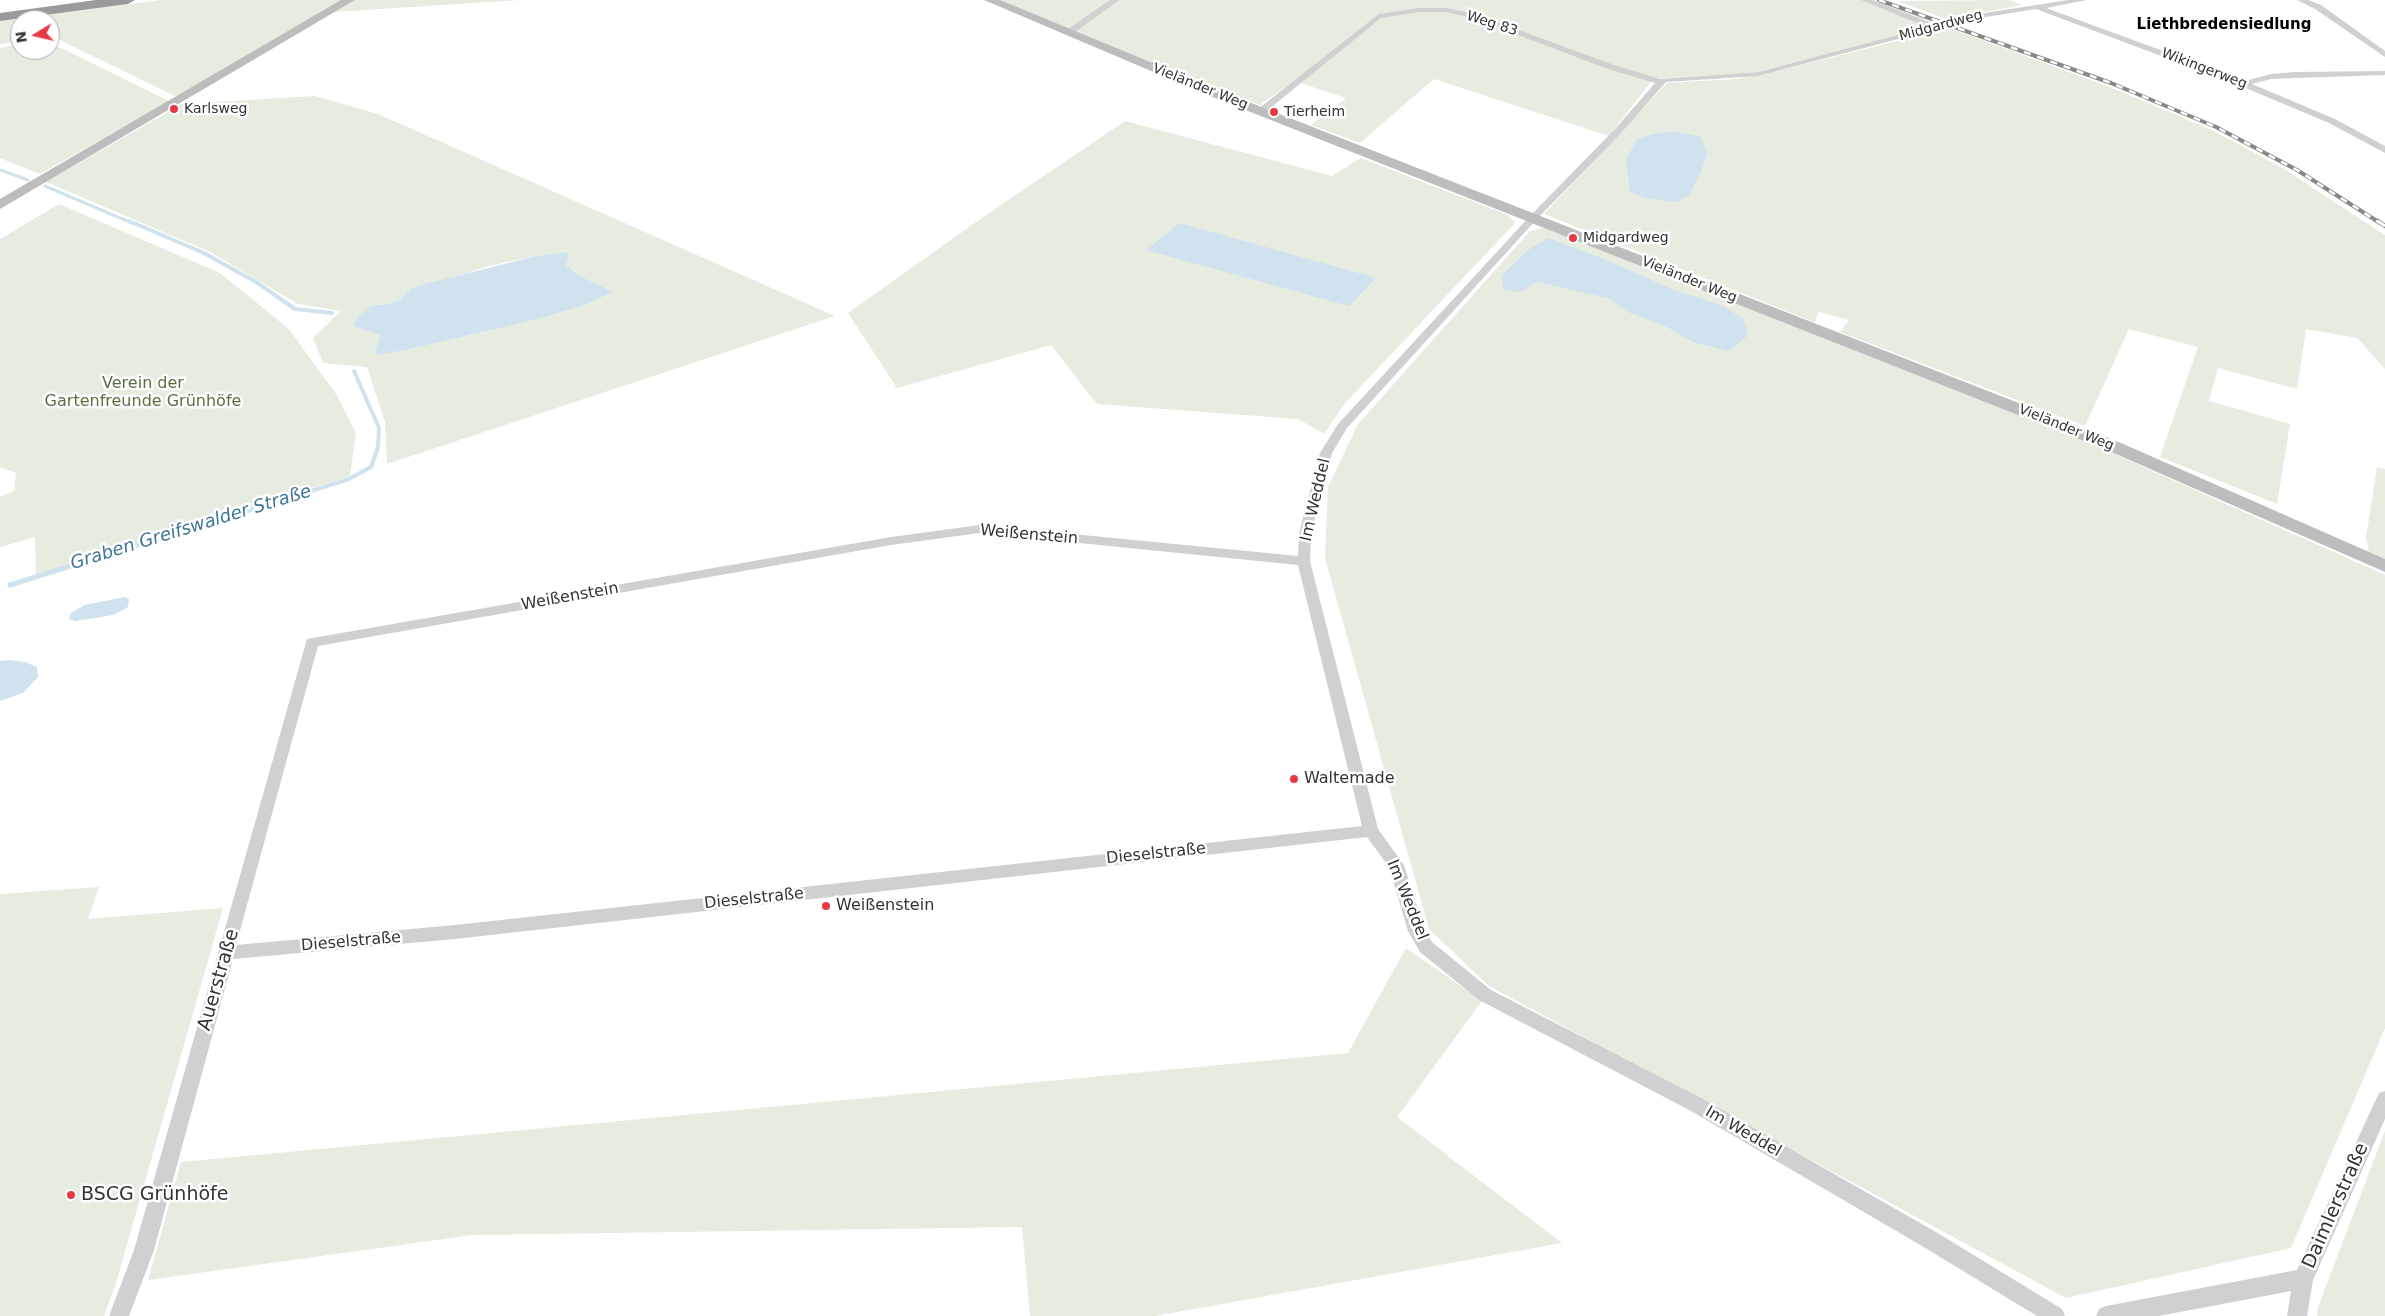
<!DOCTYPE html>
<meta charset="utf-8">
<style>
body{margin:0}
#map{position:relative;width:2385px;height:1316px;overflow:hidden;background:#fff;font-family:"DejaVu Sans",sans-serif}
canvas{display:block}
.north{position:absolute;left:10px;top:10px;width:50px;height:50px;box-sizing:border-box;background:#fff;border:1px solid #adadad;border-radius:50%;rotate:261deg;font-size:14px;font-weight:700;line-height:20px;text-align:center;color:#333}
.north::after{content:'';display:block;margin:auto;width:18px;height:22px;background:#e63946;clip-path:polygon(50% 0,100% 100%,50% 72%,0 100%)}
</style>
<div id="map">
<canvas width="2385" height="1316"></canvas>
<div class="north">N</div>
</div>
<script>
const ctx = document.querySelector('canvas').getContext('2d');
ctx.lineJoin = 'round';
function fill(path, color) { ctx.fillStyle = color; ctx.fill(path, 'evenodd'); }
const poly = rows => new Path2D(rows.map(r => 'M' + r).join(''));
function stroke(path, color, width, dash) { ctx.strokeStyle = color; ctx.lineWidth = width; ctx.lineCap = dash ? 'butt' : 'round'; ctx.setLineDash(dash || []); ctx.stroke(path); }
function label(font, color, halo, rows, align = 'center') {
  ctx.font = font + ' "DejaVu Sans",sans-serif'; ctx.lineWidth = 5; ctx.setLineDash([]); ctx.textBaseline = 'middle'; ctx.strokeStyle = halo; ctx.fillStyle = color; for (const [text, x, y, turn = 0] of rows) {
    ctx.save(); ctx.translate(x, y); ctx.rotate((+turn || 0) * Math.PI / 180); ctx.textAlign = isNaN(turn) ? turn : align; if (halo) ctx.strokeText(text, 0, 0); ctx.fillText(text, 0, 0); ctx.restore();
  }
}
const green = poly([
 [161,0,342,0,177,97,56,38,50,38,50,20,20,20,20,41,0,44,0,21],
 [355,0,520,0,335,12],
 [998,0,1873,0,1938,24,1757,72,1653,79,1609,136,1434,79,1360,143,1311,125,1346,98,1294,81,1260,105,1184,77],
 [2008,0,2022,5,1974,14,1955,22,1897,1],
 [1949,28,2107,86,2210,129,2284,169,2385,235,2385,369,2357,338,2306,329,2297,389,2218,368,2209,401,2290,424,2277,504,2160,457,2198,347,2129,329,2085,426,1840,332,1849,320,1819,312,1814,322,1544,214,1667,83,1736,79,1762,75],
 [50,43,57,46,169,101,40,174,0,158,0,48,20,44,20,50,50,50],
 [315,96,378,114,835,316,387,464,385,422,367,367,323,363,313,338,341,311,298,304,210,252,46,182,182,104],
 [568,253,566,265,578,275,612,292,582,306,538,319,406,350,374,354,380,335,366,329,370,306,387,304,400,300,413,287,451,278,489,266,536,256],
 [1125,121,1332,176,1361,158,1508,215,1515,223,1346,402,1324,434,1298,419,1097,404,1051,345,897,388,848,313,989,213],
 [59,204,220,273,289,329,336,394,356,433,350,476,36,576,35,537,0,547,0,497,14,491,16,473,0,467,0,239],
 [1545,228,2101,448,2385,575,2385,1028,2291,1248,2066,1298,1489,986,1429,929,1325,558,1328,487,1358,424,1530,231],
 [2377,467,2385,469,2385,559,2369,552,2366,538],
 [99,887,88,919,223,908,116,1283,104,1316,0,1316,0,894],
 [1406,948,1482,1001,1397,1117,1562,1243,1155,1316,1030,1316,1022,1227,473,1235,148,1280,181,1162,1348,1053],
 [2385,1131,2385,1316,2317,1316,2318,1307]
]);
const water = poly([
 [1677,132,1701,137,1707,153,1701,172,1689,195,1677,202,1646,198,1630,192,1626,160,1637,139,1657,133],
 [1180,223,1376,278,1349,306,1146,250],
 [1548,238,1602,258,1676,291,1718,304,1743,318,1748,335,1729,351,1693,342,1667,327,1628,312,1608,298,1537,282,1521,292,1503,290,1502,275,1528,250],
 [569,252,566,265,578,275,613,292,582,306,538,319,406,350,374,355,380,335,353,326,358,317,371,306,387,304,400,300,413,287,536,256],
 [124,597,129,599,128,607,113,615,76,621,69,619,71,613,85,605],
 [10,660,25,662,37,667,38,677,23,693,0,701,0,661]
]);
const streamFar2 = poly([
 [0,170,28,180],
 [45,186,132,223]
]);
const streamFar1 = poly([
 [129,221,204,253,256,282,295,309,332,313],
 [267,505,349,479,371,467,378,447,379,428,354,371]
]);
const stream = poly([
 [10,585,271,503]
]);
const street = poly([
 [1110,0,1119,0,1071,35,1065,35,1065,31,1110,0],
 [1861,0,1872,0,1939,26,1978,14,2068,0,2087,0,2046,8,2245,81,2271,74,2295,72,2385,71,2385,75,2295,78,2271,79,2252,84,2335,119,2385,146,2385,153,2329,123,2241,86,2036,9,1980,18,1948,30,1925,32,1758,76,1666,82,1622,132,1536,220,1347,428,1332,453,1311,533,1310,561,1378,829,1404,865,1424,929,1432,942,1491,990,1703,1099,1936,1232,2062,1309,2065,1316,2037,1316,1922,1246,1691,1111,1479,1000,1420,952,1408,931,1389,867,1367,837,455,939,233,959,154,1250,129,1316,109,1316,134,1250,307,639,891,537,980,525,1298,556,1299,533,1320,453,1338,424,1530,216,1616,128,1655,83,1608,69,1473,18,1446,12,1419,12,1381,18,1264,113,1258,113,1258,109,1379,14,1419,8,1446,8,1475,14,1614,65,1660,79,1758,72,1927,27,1861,0],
 [980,533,1298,565,1362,826,455,925,236,945,318,646,891,545,980,533],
 [2297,0,2308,0,2321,5,2385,51,2385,57,2315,9,2297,0],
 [2385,1091,2385,1119,2313,1280,2307,1316,2287,1316,2291,1291,2159,1316,2096,1316,2099,1309,2106,1306,2297,1270,2379,1093,2385,1091]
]);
const secondary = poly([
 [341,0,355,0,0,209,0,199,341,0],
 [984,0,1000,0,1218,90,2121,443,2385,559,2385,572,2109,451,1210,96,984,0]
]);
const highway = poly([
 [96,0,135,0,128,4,0,21,0,13,96,0]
]);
const railFar1 = poly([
 [1879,0,2111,83,2216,127,2297,170,2380,223]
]);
const rail = poly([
 [2378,221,2385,226]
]);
const markers = [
 [174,109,5,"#e63946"],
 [1274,112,5,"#e63946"],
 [1573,238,5,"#e63946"],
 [1294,779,5,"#e63946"],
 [826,906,5,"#e63946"],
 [71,1195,5,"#e63946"]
];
const farStreetnames = [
 ["Weg 83",1492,24,18],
 ["Midgardweg",1941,26,-15],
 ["Wikingerweg",2204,69,21],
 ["Vieländer Weg",1200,87,22],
 ["Vieländer Weg",1689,280,22],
 ["Vieländer Weg",2066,428,22]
];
const farPoinames = [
 ["Karlsweg",184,109],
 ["Tierheim",1284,112],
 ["Midgardweg",1583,238]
];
const farNeighbourhoodnames = [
 ["Liethbredensiedlung",2224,25]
];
const parkNames = [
 ["Verein der",143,384],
 ["Gartenfreunde Grünhöfe",143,402]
];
const streetNames = [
 ["Im Weddel",1316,500,-77],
 ["Weißenstein",1029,535,5],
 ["Weißenstein",570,597,-10],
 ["Dieselstraße",1156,854,-6],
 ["Dieselstraße",754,899,-6],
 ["Im Weddel",1407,900,68],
 ["Dieselstraße",351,942,-5],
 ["Im Weddel",1743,1132,30]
];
const poiNames = [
 ["Waltemade",1304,779],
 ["Weißenstein",836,906]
];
const waterNames = [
 ["Graben Greifswalder Straße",191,528,-17]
];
const nearStreetnames = [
 ["Auerstraße",219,980,-74],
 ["Daimlerstraße",2336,1206,-66]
];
const nearPoinames = [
 ["BSCG Grünhöfe",81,1195]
];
fill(green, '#e6ecdf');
fill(water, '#cfe2ee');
stroke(streamFar2, '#cfe2ee', 3);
stroke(streamFar1, '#cfe2ee', 4);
stroke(stream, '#cfe2ee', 5);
fill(street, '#d0d0d0');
fill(secondary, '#bdbdbd');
fill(highway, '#9a9a9a');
stroke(railFar1, '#888', 4);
stroke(rail, '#888', 4.5);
stroke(railFar1, '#fff', 2.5, [7]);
stroke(rail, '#fff', 3, [9]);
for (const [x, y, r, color] of markers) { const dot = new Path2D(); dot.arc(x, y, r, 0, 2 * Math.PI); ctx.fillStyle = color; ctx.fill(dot); stroke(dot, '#fff', 2); }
label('14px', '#333', '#fff', farStreetnames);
label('14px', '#333', '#fff', farPoinames, 'left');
label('bold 15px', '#000', '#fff', farNeighbourhoodnames);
label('16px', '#56703f', '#fff', parkNames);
label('16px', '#333', '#fff', streetNames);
label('16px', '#333', '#fff', poiNames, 'left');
label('italic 18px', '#3f7597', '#fff', waterNames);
label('19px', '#333', '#fff', nearStreetnames);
label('19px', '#333', '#fff', nearPoinames, 'left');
</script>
